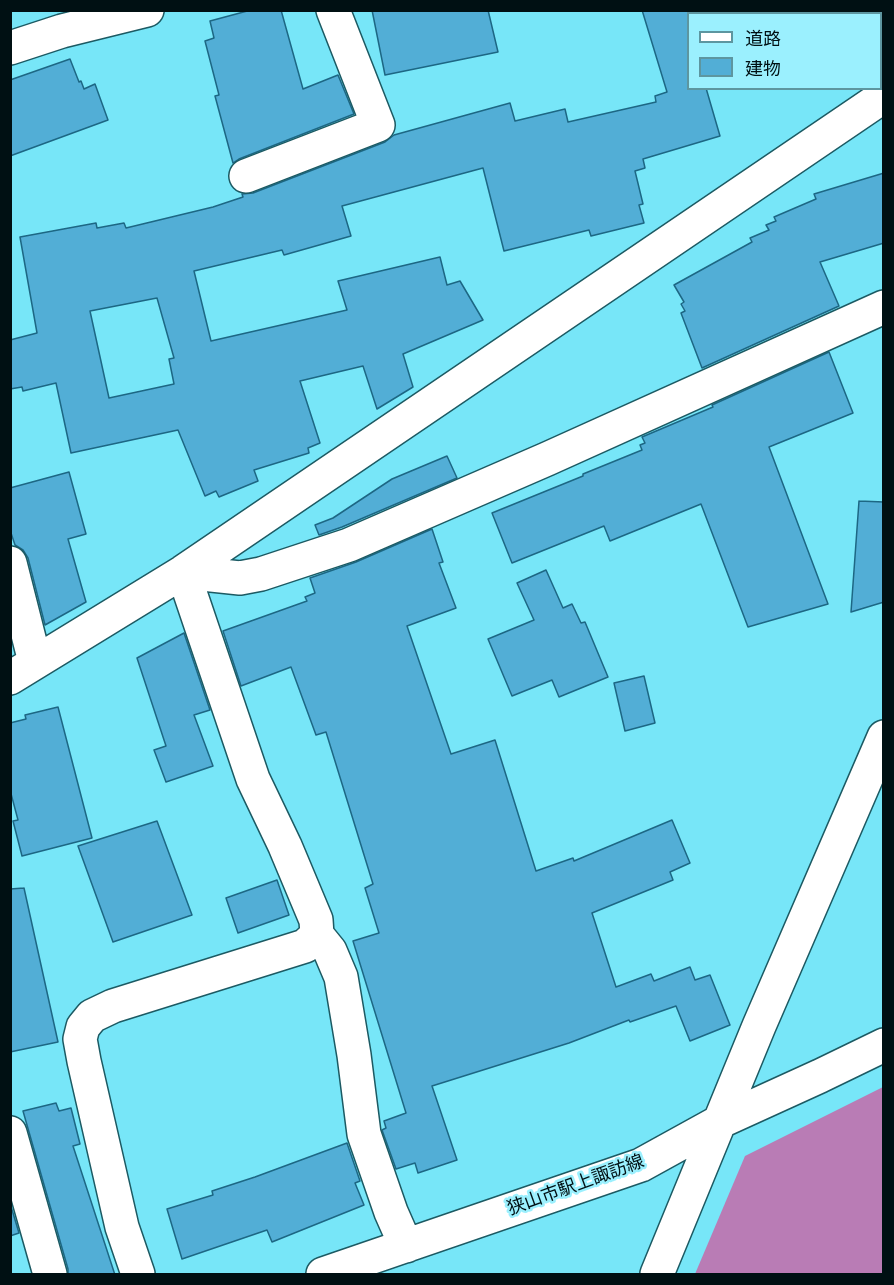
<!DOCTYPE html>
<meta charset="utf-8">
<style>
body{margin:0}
#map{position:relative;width:894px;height:1285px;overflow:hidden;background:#77e6f8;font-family:Roboto,"Noto Sans JP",sans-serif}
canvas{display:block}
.frame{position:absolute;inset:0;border:12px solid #001013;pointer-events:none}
.legend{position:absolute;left:687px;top:12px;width:195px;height:78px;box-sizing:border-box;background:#9bf0fe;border:2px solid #5d96a0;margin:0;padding:8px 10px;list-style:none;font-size:18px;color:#001013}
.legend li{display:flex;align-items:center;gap:12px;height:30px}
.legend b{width:30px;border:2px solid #5d96a0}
</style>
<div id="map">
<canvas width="894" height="1285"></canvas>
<div class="frame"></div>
<ul class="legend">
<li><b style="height:8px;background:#fff"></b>道路</li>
<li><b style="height:16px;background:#52aed6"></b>建物</li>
</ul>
</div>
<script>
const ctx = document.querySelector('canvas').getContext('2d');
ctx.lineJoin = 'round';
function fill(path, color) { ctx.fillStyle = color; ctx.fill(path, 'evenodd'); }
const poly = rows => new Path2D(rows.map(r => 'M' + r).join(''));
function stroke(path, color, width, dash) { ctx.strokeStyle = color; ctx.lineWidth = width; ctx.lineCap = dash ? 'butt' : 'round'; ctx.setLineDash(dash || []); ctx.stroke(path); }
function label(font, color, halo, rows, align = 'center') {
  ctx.font = font + ' Roboto,"Noto Sans JP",sans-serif'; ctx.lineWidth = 5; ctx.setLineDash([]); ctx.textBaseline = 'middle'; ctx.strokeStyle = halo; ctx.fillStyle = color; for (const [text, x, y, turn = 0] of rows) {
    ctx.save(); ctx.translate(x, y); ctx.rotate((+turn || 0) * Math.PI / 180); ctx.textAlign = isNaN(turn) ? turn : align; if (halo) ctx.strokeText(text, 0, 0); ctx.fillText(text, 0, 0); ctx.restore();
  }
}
const forest = poly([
 [883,1087,883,1274,695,1274,745,1156]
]);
const building = poly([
 [251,10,281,10,303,89,338,75,354,114,239,159,233,163,215,96,219,95,205,41,214,38,210,21,251,10],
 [372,10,488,10,498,52,385,75,372,10],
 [642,10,688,10,688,88,706,88,720,136,643,159,645,168,635,171,643,204,639,205,644,223,591,236,589,230,504,251,483,168,342,206,351,236,284,255,282,250,194,271,211,341,347,310,338,281,440,257,447,285,460,281,483,320,403,354,413,387,377,409,363,366,300,381,320,443,308,448,309,453,254,470,258,481,219,497,216,491,205,496,178,430,71,453,56,383,23,391,22,387,10,389,10,340,37,333,20,237,96,223,97,228,124,223,126,228,213,207,243,197,242,194,253,193,385,142,394,135,510,103,515,121,565,109,568,122,656,102,655,96,667,92,642,10],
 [157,298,174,358,169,359,174,384,109,398,90,311,157,298],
 [70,59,79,82,81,81,84,89,95,84,108,120,10,156,10,80,70,59],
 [884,173,884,243,820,262,839,306,702,368,681,313,685,311,681,304,684,302,674,285,752,242,750,238,769,230,766,225,776,221,774,217,816,199,814,194,884,173],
 [829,352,853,413,769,447,828,604,748,627,701,504,610,541,604,526,512,563,492,513,583,476,583,474,642,450,640,445,645,443,642,437,713,407,712,405,829,352],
 [447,456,457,478,342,527,319,535,315,525,333,518,392,479,447,456],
 [69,472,86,534,68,539,86,602,45,625,28,558,23,550,15,545,10,530,10,488,69,472],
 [859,501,884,502,884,602,851,612,859,501],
 [432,529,443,562,439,563,456,608,407,626,451,754,495,740,536,871,573,858,574,861,672,820,690,863,670,872,673,880,592,913,616,987,651,974,654,981,690,967,695,980,710,975,730,1025,690,1041,676,1006,630,1022,629,1020,569,1043,432,1086,457,1160,418,1173,415,1163,396,1169,382,1130,386,1128,384,1121,406,1113,353,941,379,933,365,888,373,884,326,732,316,735,291,667,241,686,223,631,307,601,305,597,315,593,310,578,356,562,432,529],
 [546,570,563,608,572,604,581,623,585,622,608,677,559,697,552,680,512,696,488,639,534,620,517,583,546,570],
 [184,633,210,710,194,715,213,766,166,782,154,750,166,746,137,658,184,633],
 [644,676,655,723,625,731,614,683,644,676],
 [58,707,92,838,22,856,13,821,18,820,10,790,10,723,26,719,25,715,58,707],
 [157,821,192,915,113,942,78,846,157,821],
 [277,880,289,915,238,933,226,898,277,880],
 [24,888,58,1042,10,1052,10,889,24,888],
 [56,1103,59,1111,71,1108,80,1144,73,1146,115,1275,68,1275,68,1269,23,1111,56,1103],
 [347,1143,360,1181,355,1183,364,1205,272,1242,267,1230,182,1259,167,1209,213,1195,212,1191,255,1177,347,1143],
 [10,1203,19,1233,10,1236,10,1203]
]);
const minor = poly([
 [10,48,62,31,147,10],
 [246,176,378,125,333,10],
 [10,563,35,662],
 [10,678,183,572,884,96],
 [317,935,330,951,341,977,354,1055,364,1134,391,1212,406,1246],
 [10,1133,50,1274],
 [138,1274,122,1227,84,1061,80,1039,83,1027,92,1016,113,1006,305,946,317,935,316,920,285,846,253,779,183,572,240,578,261,574,349,545,547,459,884,307],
 [323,1274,641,1165,719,1122,820,1076,884,1045],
 [657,1274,759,1026,884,737]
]);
const streetNames = [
 ["狭山市駅上諏訪線",576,1186,-20]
];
fill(forest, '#b97cb5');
fill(building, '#52aed6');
stroke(building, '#1d6784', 1.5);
stroke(minor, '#1c5a63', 36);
stroke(minor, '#fff', 33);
label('18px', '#001013', '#9bf0fe', streetNames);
</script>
